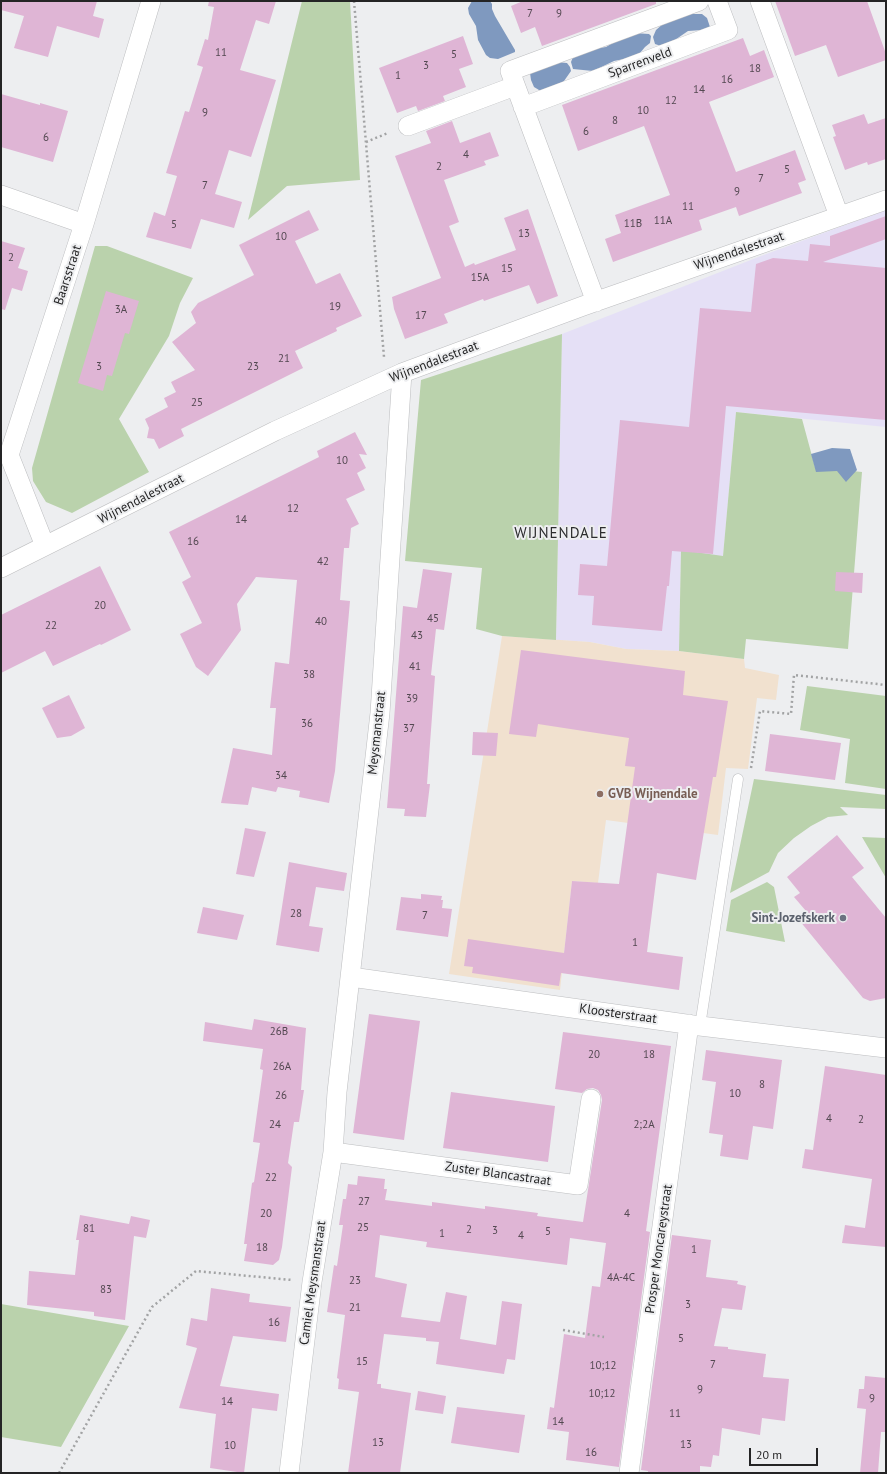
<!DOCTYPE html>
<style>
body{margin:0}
#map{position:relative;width:887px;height:1474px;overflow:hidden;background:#edeef0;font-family:"PT Sans",sans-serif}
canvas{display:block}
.frame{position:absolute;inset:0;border:2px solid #242425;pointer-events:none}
.scale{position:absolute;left:749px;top:1448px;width:69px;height:18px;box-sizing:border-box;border:2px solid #242425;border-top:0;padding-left:5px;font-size:12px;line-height:14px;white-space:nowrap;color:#242425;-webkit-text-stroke:3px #edeef0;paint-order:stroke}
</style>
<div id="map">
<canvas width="887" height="1474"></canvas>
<div class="frame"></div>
<div class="scale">20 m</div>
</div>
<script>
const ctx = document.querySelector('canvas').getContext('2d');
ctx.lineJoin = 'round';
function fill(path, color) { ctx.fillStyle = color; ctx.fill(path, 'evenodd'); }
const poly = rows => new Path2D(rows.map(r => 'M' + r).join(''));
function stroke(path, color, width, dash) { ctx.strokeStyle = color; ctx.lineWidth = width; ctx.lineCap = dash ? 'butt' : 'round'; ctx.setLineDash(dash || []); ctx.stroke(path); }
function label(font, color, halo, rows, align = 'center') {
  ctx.font = font + ' "PT Sans",sans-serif'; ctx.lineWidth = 4; ctx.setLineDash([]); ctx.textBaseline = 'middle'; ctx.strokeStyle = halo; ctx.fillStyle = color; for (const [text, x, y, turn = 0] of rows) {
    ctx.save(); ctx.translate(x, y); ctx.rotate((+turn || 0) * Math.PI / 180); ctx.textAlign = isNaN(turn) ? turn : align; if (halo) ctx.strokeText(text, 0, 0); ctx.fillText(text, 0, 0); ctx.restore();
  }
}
const industrial = poly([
 [886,210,886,427,736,412,723,557,681,550,679,651,626,649,590,642,556,640,562,334,761,256]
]);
const education = poly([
 [502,636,590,642,626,649,679,651,744,659,745,668,779,675,776,700,757,698,748,769,726,768,718,835,606,820,598,883,572,881,560,990,449,974]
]);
const green = poly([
 [302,1,350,1,360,180,287,186,248,220],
 [95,246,107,246,193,278,180,303,169,336,119,419,149,472,72,513,46,502,33,481,32,468],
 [562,334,556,640,502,636,476,629,482,568,405,561,421,380],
 [736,412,802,419,815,467,862,472,848,649,746,639,744,659,679,651,681,550,723,556],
 [807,686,886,696,886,789,845,783,850,739,800,730],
 [754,779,886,795,886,809,840,807,848,815,828,817,811,826,794,838,778,853,769,872,730,893],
 [862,837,886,838,886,878],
 [767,882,774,887,785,942,726,931,731,900],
 [1,1304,129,1326,61,1447,1,1437]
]);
const water = poly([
 [472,1,490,1,492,4,492,9,495,16,515,50,515,52,498,59,490,58,486,55,478,40,476,26,469,14,468,8],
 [690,14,702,14,707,18,710,27,702,30,688,31,672,42,661,46,655,44,653,37,656,30,664,23],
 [634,33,649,34,651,36,650,43,645,47,640,53,629,58,614,61,593,71,573,69,571,62,573,57,586,50,606,47,621,38],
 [556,62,567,63,570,67,571,71,564,81,556,87,546,90,539,90,534,87,531,80,530,73],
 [832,448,850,449,857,470,846,482,837,471,816,472,811,454]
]);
const building = poly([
 [1,1,97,1,93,16,104,19,99,38,57,26,48,57,14,48,24,16,1,10],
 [209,1,276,1,269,24,256,20,240,70,276,80,251,157,229,150,215,194,242,202,234,228,201,219,191,249,146,237,154,212,165,216,177,176,166,173,185,111,189,112,203,67,197,65,205,39,208,40,214,7,208,6],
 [523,1,656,1,656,4,542,46,535,27,521,33,511,6],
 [775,1,867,1,886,54,886,60,838,77,826,45,795,56],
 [463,36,473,64,459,69,466,87,443,96,445,101,418,111,416,106,397,113,379,68],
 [743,38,750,56,764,50,774,77,709,102,736,172,795,150,806,180,798,183,802,193,739,216,736,207,699,220,702,230,613,262,605,239,621,233,615,215,670,195,644,126,578,151,562,105],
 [1,94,40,105,40,103,68,111,53,162,1,147],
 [864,114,868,124,886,118,886,159,868,165,867,162,845,170,833,137,836,136,832,125],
 [452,121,460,143,490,132,499,156,484,161,486,165,444,180,459,222,449,226,465,267,474,263,475,265,516,250,504,218,528,209,558,296,537,304,529,285,484,301,483,299,444,314,448,323,405,339,394,309,392,297,441,278,395,156,431,143,426,131],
 [309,210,319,230,295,241,316,284,340,273,362,316,336,328,337,331,295,351,303,368,181,429,184,436,159,449,154,439,147,438,149,428,145,419,168,407,164,398,176,392,171,382,195,370,172,342,196,323,191,312,198,303,254,275,239,245],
 [886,216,886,239,823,262,886,268,886,420,726,406,713,554,672,551,669,586,667,586,662,631,592,625,594,596,578,595,580,564,607,566,620,420,689,427,700,308,751,312,756,264,773,258,808,261,810,244,830,246,830,236],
 [1,241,25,248,18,268,28,271,22,291,12,288,5,310,1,309],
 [106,291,139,301,129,334,125,333,112,376,107,375,103,391,78,383],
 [355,432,367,455,359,454,366,468,357,473,365,490,346,499,359,524,351,528,349,548,344,548,340,600,350,601,335,771,329,803,299,797,300,791,278,787,276,792,252,787,248,805,221,803,233,748,272,755,276,708,270,708,275,662,289,664,297,580,256,577,237,604,241,630,208,676,196,667,180,634,202,623,182,582,191,577,169,532,319,457,317,451],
 [100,566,131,630,101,645,100,644,53,666,45,651,1,673,1,615],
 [423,569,452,573,444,630,436,629,431,675,435,676,427,784,430,784,426,817,404,816,405,809,387,808,403,606,417,608],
 [836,572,863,573,862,593,835,591],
 [521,650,685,671,683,695,728,701,716,777,713,777,696,880,657,873,647,952,683,957,679,990,561,973,559,986,472,973,473,967,464,966,468,939,564,953,572,881,619,884,635,767,625,766,629,738,538,724,536,737,509,734],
 [69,695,85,728,71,736,57,738,42,708],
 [473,732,498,733,496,756,472,755],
 [770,734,841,743,835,780,765,771],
 [245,828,266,832,254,877,236,874],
 [837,835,864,868,852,877,886,918,886,998,870,1001,863,998,799,920,801,919,799,917,806,911,794,897,800,893,787,877],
 [289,862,347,873,344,891,316,887,309,926,323,928,319,952,276,945],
 [421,894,442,896,441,900,443,900,442,908,452,909,448,937,396,930,401,897,421,899],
 [203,907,244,915,237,940,197,933],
 [369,1014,420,1021,404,1140,353,1133],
 [254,1019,306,1028,301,1090,304,1090,299,1122,294,1122,288,1163,292,1167,282,1247,279,1260,273,1265,244,1261,247,1244,244,1244,252,1183,254,1182,260,1143,253,1142,263,1070,260,1069,263,1049,203,1041,205,1022,252,1030],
 [563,1032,671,1046,646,1231,650,1232,619,1467,566,1460,569,1432,547,1429,550,1407,554,1408,564,1334,585,1338,592,1286,600,1287,606,1243,570,1238,567,1265,426,1247,427,1242,380,1235,375,1277,407,1284,401,1317,440,1322,446,1292,467,1296,460,1339,496,1345,502,1301,522,1304,515,1360,507,1359,504,1374,436,1364,439,1342,426,1341,426,1338,384,1334,377,1384,381,1384,381,1388,411,1393,400,1473,348,1473,359,1392,338,1389,339,1379,337,1378,345,1315,327,1312,334,1265,337,1266,343,1225,339,1225,343,1199,346,1199,348,1184,357,1185,358,1176,385,1179,384,1189,387,1189,385,1200,432,1206,432,1202,485,1209,485,1206,538,1213,537,1216,583,1222,602,1100,601,1095,598,1090,593,1088,587,1089,582,1093,555,1089],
 [706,1050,782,1060,773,1129,753,1126,748,1160,720,1156,723,1135,709,1133,716,1082,702,1080],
 [825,1066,886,1075,886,1247,842,1243,845,1225,865,1228,872,1179,802,1168,805,1149,813,1150],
 [451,1092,555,1106,548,1162,443,1148],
 [80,1215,129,1224,131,1216,150,1220,146,1238,134,1236,125,1320,94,1316,94,1312,27,1305,29,1271,75,1275,79,1240,76,1240],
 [672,1235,711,1240,706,1277,738,1281,737,1284,746,1286,742,1310,722,1308,714,1346,728,1347,728,1349,766,1354,763,1377,789,1379,785,1421,762,1418,760,1435,722,1428,719,1456,713,1455,711,1467,700,1466,700,1473,648,1473,648,1471,641,1470],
 [211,1288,250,1294,249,1302,291,1307,286,1342,233,1336,220,1386,279,1394,277,1411,252,1408,244,1473,210,1468,216,1414,179,1408,197,1348,186,1345,191,1318,207,1321],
 [865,1376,886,1378,885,1432,881,1432,878,1473,860,1473,866,1409,857,1408,859,1389,864,1389],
 [418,1391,446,1396,443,1414,415,1410],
 [457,1407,525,1415,519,1453,451,1443]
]);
const path = poly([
 [354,1,384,357],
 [366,142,388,133],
 [751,768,760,711,791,714,794,675,886,685],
 [563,1330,604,1337],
 [59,1473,152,1307,196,1271,292,1280]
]);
const service = poly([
 [700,1026,738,779]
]);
const minor = poly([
 [760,1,839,216],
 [523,107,728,30,717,1],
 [408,126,515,86],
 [1,195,84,224],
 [596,302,510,71,699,1],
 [45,546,9,455,84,224,151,1],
 [1,568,275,431,402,373,583,306,886,200],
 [351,977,700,1026,886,1048],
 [333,1152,578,1185,591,1099],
 [289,1473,312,1282,333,1152,337,1092,380,713,402,373],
 [629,1473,689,1024]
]);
const markers = [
 [600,794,4,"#8d6e63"],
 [843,918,4,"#6b7280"]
];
const numberNames = [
 ["7",530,14],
 ["9",559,14],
 ["11",221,53],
 ["5",454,55],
 ["3",426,66],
 ["18",755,69],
 ["1",398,76],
 ["16",727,80],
 ["14",699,90],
 ["12",671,101],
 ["10",643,111],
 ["9",205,113],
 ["8",615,121],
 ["6",586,132],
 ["6",46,138],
 ["4",466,155],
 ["2",439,167],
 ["5",787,170],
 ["7",761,179],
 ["7",205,186],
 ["9",737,192],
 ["11",688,207],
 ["11A",663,221],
 ["11B",633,224],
 ["5",174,225],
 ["13",524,234],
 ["10",281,237],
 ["2",11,258],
 ["15",507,269],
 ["15A",480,278],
 ["19",335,307],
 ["3A",121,310],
 ["17",421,316],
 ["21",284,359],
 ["3",99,367],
 ["23",253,367],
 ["25",197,403],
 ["10",342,461],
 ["12",293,509],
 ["14",241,520],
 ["16",193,542],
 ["42",323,562],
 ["20",100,606],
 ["45",433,619],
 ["40",321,622],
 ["22",51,626],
 ["43",417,636],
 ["41",415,667],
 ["38",309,675],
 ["39",412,699],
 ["36",307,724],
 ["37",409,729],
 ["34",281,776],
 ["28",296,914],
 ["7",425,916],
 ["1",635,943],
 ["26B",279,1032],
 ["20",594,1055],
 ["18",649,1055],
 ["26A",282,1067],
 ["8",762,1085],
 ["10",735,1094],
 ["26",281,1096],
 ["4",829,1119],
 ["2",861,1120],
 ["24",275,1125],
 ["2;2A",644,1125],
 ["22",271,1178],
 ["27",364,1202],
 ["20",266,1214],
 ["4",627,1214],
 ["25",363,1228],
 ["81",89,1229],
 ["2",469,1230],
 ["3",495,1231],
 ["5",548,1232],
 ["1",442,1234],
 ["4",521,1236],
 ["18",262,1248],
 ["1",694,1250],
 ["4A-4C",621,1278],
 ["23",355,1281],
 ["83",106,1290],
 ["3",688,1305],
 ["21",355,1308],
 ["16",274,1323],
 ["5",681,1339],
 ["15",362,1362],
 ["7",713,1365],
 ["10;12",603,1366],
 ["9",700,1390],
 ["10;12",602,1394],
 ["9",872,1399],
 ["14",227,1402],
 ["11",675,1414],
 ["14",558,1422],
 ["13",378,1443],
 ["13",686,1445],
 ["10",230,1446],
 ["16",591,1453]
];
const streetNames = [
 ["Sparrenveld",640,63,-20],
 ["Wijnendalestraat",739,251,-19],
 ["Baarsstraat",68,275,-72],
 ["Wijnendalestraat",434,362,-21],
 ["Wijnendalestraat",141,499,-27],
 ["Meysmanstraat",377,733,-84],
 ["Kloosterstraat",618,1014,8],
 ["Zuster Blancastraat",498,1174,8],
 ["Prosper Moncareystraat",659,1249,-82],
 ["Camiel Meysmanstraat",313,1283,-82]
];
const educationNames = [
 ["GVB Wijnendale",608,794]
];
const worshipNames = [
 ["Sint-Jozefskerk",835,918]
];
const quarterNames = [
 ["WIJNENDALE",561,534]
];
fill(industrial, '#e5e0f6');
fill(education, '#f1e1cf');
fill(green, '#bad2ac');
fill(water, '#7f99bf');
fill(building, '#dfb5d5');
stroke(service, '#bdbec0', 11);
stroke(minor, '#bdbec0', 20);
stroke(path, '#a2a3a4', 2.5, [2, 3]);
stroke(service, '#fff', 10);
stroke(minor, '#fff', 19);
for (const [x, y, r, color] of markers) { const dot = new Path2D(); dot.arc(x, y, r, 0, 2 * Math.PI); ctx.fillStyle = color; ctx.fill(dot); stroke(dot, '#edeef0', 1.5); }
label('11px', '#534851', null, numberNames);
label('13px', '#242425', '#edeef0', streetNames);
label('bold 13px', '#785e54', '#edeef0', educationNames, 'left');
label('bold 13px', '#5b616d', '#edeef0', worshipNames, 'right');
ctx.letterSpacing = '1px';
label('15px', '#2b2c2d', '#edeef0', quarterNames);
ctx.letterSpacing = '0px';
</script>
